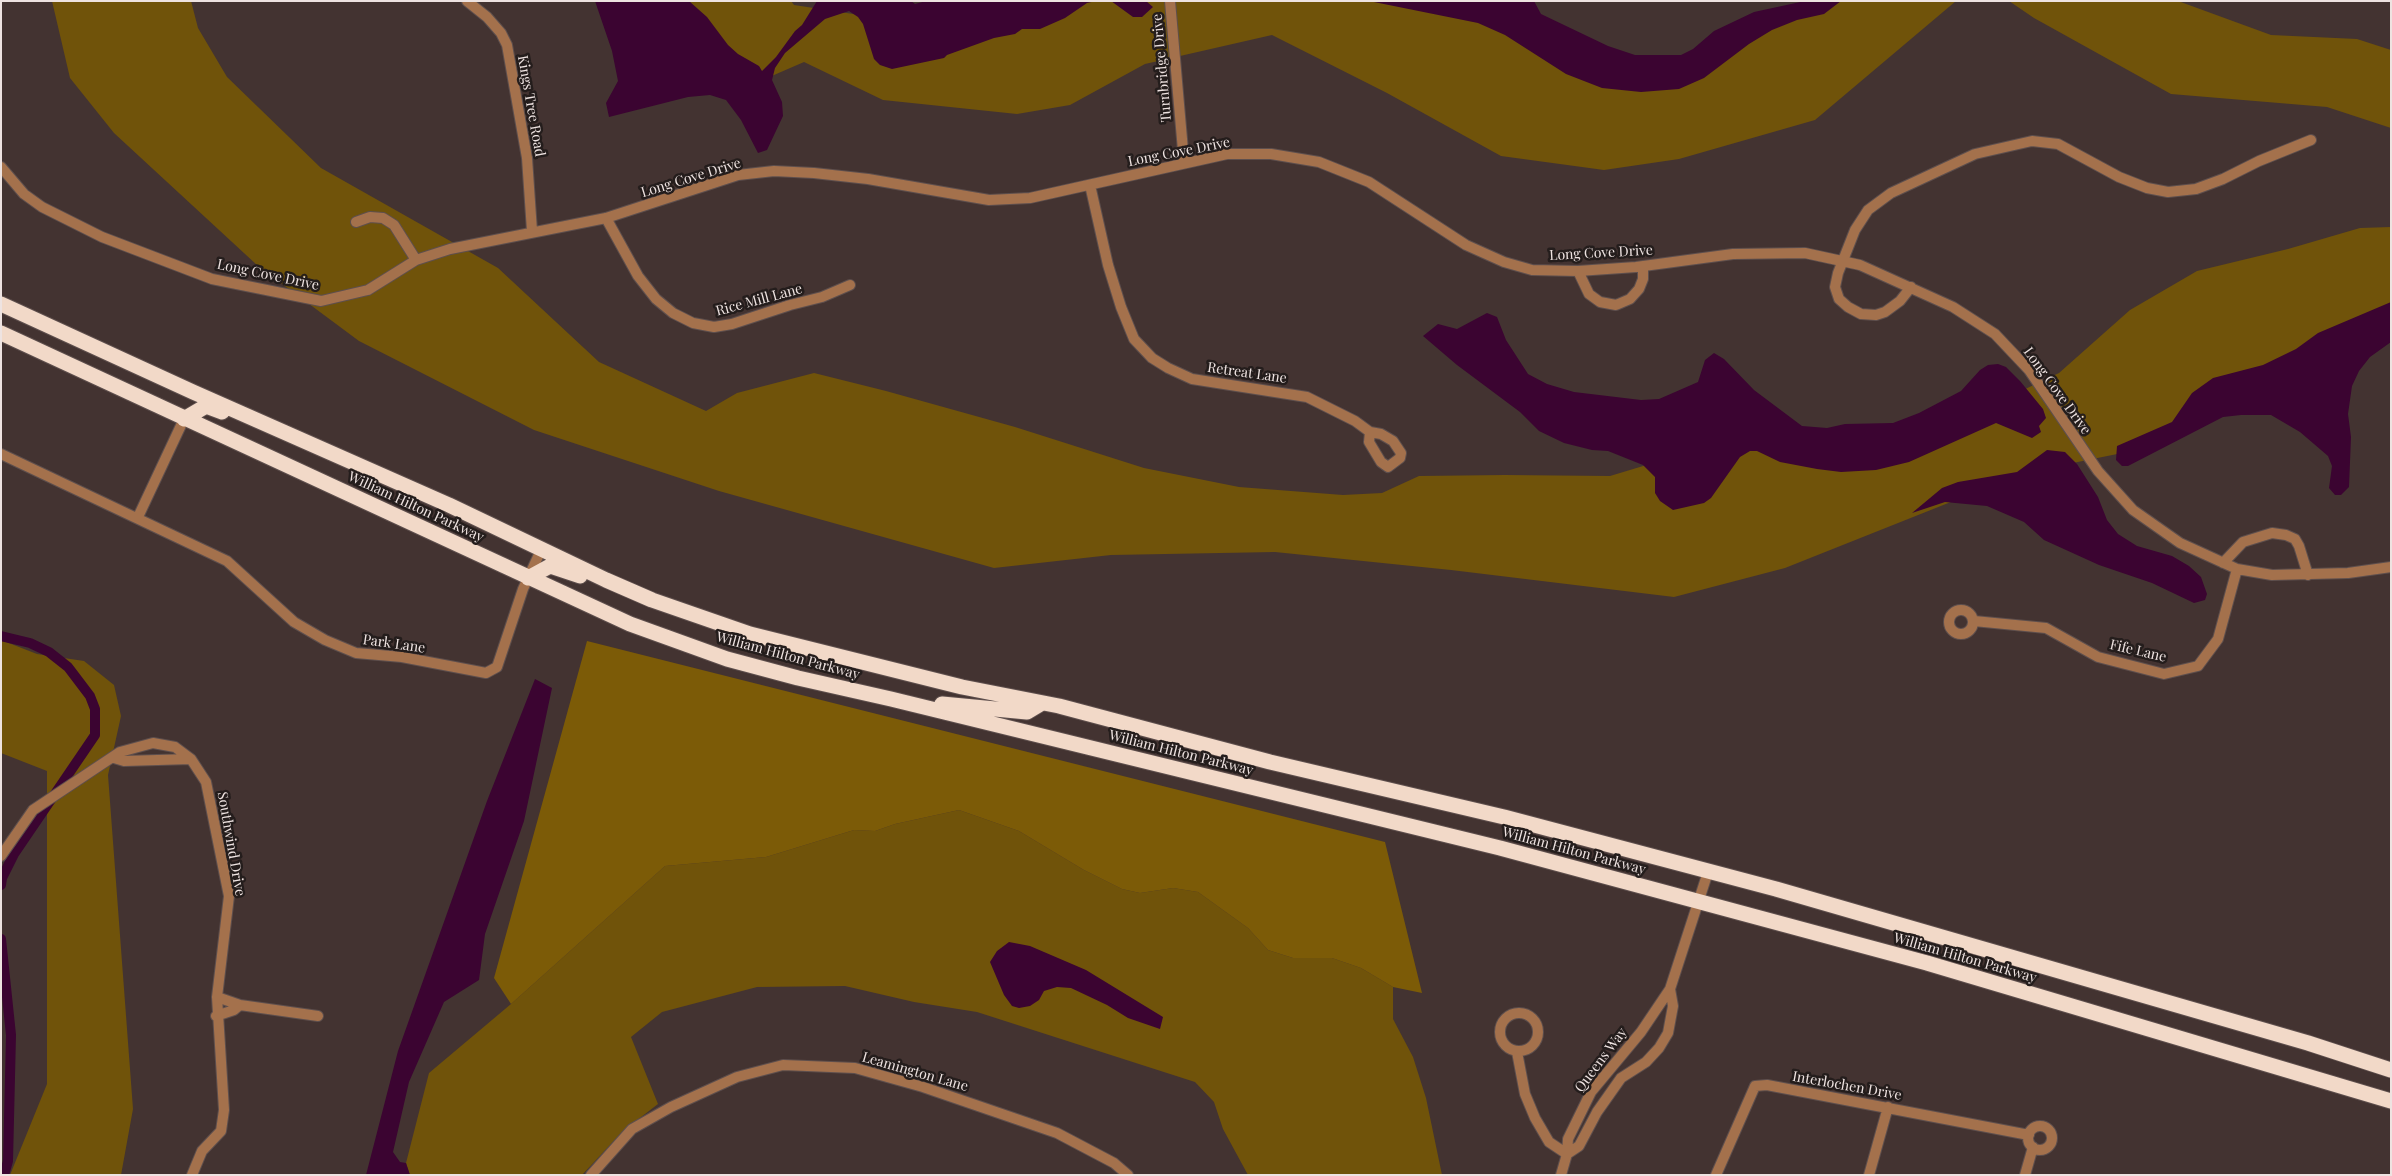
<!DOCTYPE html>
<style>
body{margin:0}
#map{position:relative;width:2392px;height:1176px;overflow:hidden;background:#433331;font-family:"Playfair Display",serif}
canvas{display:block}
.frame{position:absolute;inset:0;border:2px solid #eee3e1;pointer-events:none}
</style>
<div id="map">
<canvas width="2392" height="1176"></canvas>
<div class="frame"></div>
</div>
<script>
const ctx = document.querySelector('canvas').getContext('2d');
ctx.lineJoin = 'round';
function fill(path, color) { ctx.fillStyle = color; ctx.fill(path, 'evenodd'); }
const poly = rows => new Path2D(rows.map(r => 'M' + r).join(''));
function stroke(path, color, width, dash) { ctx.strokeStyle = color; ctx.lineWidth = width; ctx.lineCap = dash ? 'butt' : 'round'; ctx.setLineDash(dash || []); ctx.stroke(path); }
function label(font, color, halo, rows, align = 'center') {
  ctx.font = font + ' "Playfair Display",serif'; ctx.lineWidth = 5; ctx.setLineDash([]); ctx.textBaseline = 'middle'; ctx.strokeStyle = halo; ctx.fillStyle = color; for (const [text, x, y, turn = 0] of rows) {
    ctx.save(); ctx.translate(x, y); ctx.rotate((+turn || 0) * Math.PI / 180); ctx.textAlign = isNaN(turn) ? turn : align; if (halo) ctx.strokeText(text, 0, 0); ctx.fillText(text, 0, 0); ctx.restore();
  }
}
const green = poly([
 [52,1,191,1,198,28,227,77,321,168,498,268,599,362,706,411,737,393,814,373,886,391,1015,427,1144,468,1239,487,1343,495,1382,493,1419,476,1505,475,1610,476,1683,454,1799,446,1962,419,2059,373,2130,310,2197,271,2288,249,2360,228,2391,227,2391,338,2137,450,2058,466,1981,490,1785,568,1674,597,1451,570,1275,552,1111,555,994,568,719,491,534,430,359,341,258,266,114,133,70,78],
 [643,1,791,1,794,5,886,19,1030,1,1481,1,1670,73,1819,1,1956,1,1815,120,1679,159,1604,170,1501,156,1387,93,1272,35,1145,64,1070,105,1017,114,883,100,804,62,751,85],
 [2009,1,2178,1,2271,35,2357,39,2391,50,2391,128,2327,107,2171,94,2034,18],
 [1,640,37,654,84,661,114,685,121,716,108,775,133,1109,121,1175,10,1175,47,1084,47,771,1,753],
 [959,810,1019,831,1084,870,1122,889,1140,893,1173,888,1198,892,1248,928,1268,950,1293,958,1332,958,1361,968,1393,987,1393,1019,1413,1057,1426,1098,1442,1175,1248,1175,1223,1129,1214,1102,1195,1082,977,1012,914,1002,845,986,757,987,662,1012,631,1037,658,1104,623,1131,582,1175,410,1175,406,1163,429,1073,511,1004,665,866,766,857,854,830,875,831,895,824]
]);
const forest = poly([
 [587,641,1385,842,1422,993,1393,987,1361,968,1332,958,1293,958,1268,950,1248,928,1198,892,1173,888,1140,893,1122,889,1084,870,1019,831,959,810,895,824,875,831,854,830,766,857,665,866,511,1004,494,978]
]);
const water = poly([
 [595,1,689,1,707,17,728,45,738,54,759,66,762,71,776,57,795,31,802,25,817,1,911,1,915,4,926,1,1096,1,1087,3,1065,18,1040,29,1022,29,1015,34,994,38,947,55,944,58,892,69,880,65,874,59,863,24,858,17,849,11,825,19,785,53,775,68,772,80,782,102,783,116,767,150,758,153,741,120,726,100,710,95,688,97,609,117,606,103,618,81,612,51],
 [1111,1,1146,1,1153,7,1142,17,1133,17],
 [1369,1,1534,1,1541,14,1608,46,1635,55,1681,55,1693,49,1714,31,1754,12,1805,1,1841,1,1824,14,1797,20,1772,30,1749,44,1704,78,1679,89,1641,92,1602,88,1566,74,1505,35,1478,23],
 [2391,302,2391,342,2370,357,2359,371,2352,386,2348,414,2351,437,2349,487,2341,495,2335,495,2329,488,2332,466,2328,456,2300,432,2271,415,2241,415,2223,417,2128,466,2122,466,2116,460,2117,446,2172,422,2192,393,2213,378,2263,365,2296,349,2318,333],
 [1487,313,1497,317,1506,340,1528,374,1547,384,1574,392,1641,400,1659,399,1698,382,1705,360,1714,353,1724,359,1754,390,1802,426,1827,428,1845,424,1893,423,1919,413,1961,391,1980,370,1988,365,1998,364,2006,367,2020,381,2043,409,2046,418,2039,426,2041,432,2032,438,1996,423,1909,462,1876,470,1841,472,1817,469,1780,462,1757,451,1750,451,1740,457,1711,498,1704,503,1673,510,1660,501,1655,493,1655,477,1643,465,1608,451,1592,450,1564,443,1539,431,1520,412,1457,365,1423,336,1438,324,1457,329],
 [2047,450,2065,452,2077,464,2098,497,2107,520,2118,534,2137,546,2172,556,2189,566,2201,577,2207,594,2205,600,2194,603,2152,583,2099,565,2044,540,2024,522,1987,506,1945,502,1912,513,1942,488,1958,482,2017,472],
 [535,679,552,688,524,821,485,934,479,980,444,1002,409,1082,393,1152,400,1162,406,1163,410,1175,366,1175,398,1051,487,801],
 [1009,942,1030,946,1086,970,1163,1017,1160,1029,1128,1018,1107,1005,1071,988,1057,987,1044,991,1039,1000,1030,1006,1019,1008,1012,1006,1004,995,990,962,997,951]
]);
const canal = poly([
 [1,636,30,643,49,652,68,667,90,696,95,709,95,735,14,854,2,878,1,885],
 [1,939,11,1035,8,1161,4,1175]
]);
const minor = poly([
 [467,1,487,17,501,33,507,45,527,158,532,231],
 [1170,1,1184,162],
 [1,167,24,194,42,207,102,237,212,279,321,301,368,290,416,260,450,249,606,218,738,175,774,171,814,173,868,179,989,200,1030,198,1227,154,1271,154,1319,162,1369,182,1466,245,1504,262,1532,270,1578,271,1636,267,1733,254,1805,253,1860,265,1953,307,1995,334,2029,370,2098,471,2133,510,2180,543,2237,569,2272,575,2348,573,2391,567],
 [1090,185,1108,265,1121,307,1134,339,1152,358,1168,368,1192,379,1307,397,1355,421,1370,432,1381,434,1393,441,1401,453,1400,458,1388,467,1381,462,1369,442,1370,432],
 [606,218,638,276,656,299,673,313,693,323,714,327,732,324,790,305,822,297,850,285],
 [356,222,370,217,383,218,394,225,416,260],
 [1578,271,1589,294,1600,302,1616,305,1630,299,1639,289,1643,279,1643,266],
 [1911,287,1900,301,1885,312,1876,315,1861,314,1848,307,1839,299,1835,287,1838,273,1855,230,1868,210,1891,193,1975,154,2032,141,2058,144,2119,177,2147,188,2168,192,2196,189,2223,179,2259,161,2311,140],
 [1,454,227,561,294,622,325,640,356,653,402,657,486,673,497,667,523,589,542,548],
 [138,517,184,419],
 [2223,563,2243,542,2272,533,2286,535,2295,539,2299,546,2308,575],
 '1949 622a12 12 0 1 1 24 0a12 12 0 1 1-24 0Z',
 [1974,621,2046,628,2098,657,2164,674,2198,666,2218,639,2237,569],
 [114,758,124,761,191,759],
 [1,856,33,810,120,752,153,743,175,747,191,759,206,782,229,896,217,997,224,1110,221,1131,202,1151,192,1175],
 [217,997,240,1005,318,1016],
 '1500 1032a19 19 0 1 1 38 0a19 19 0 1 1-38 0Z',
 [216,1016,234,1010,240,1005],
 [1517,1052,1525,1094,1535,1118,1549,1142,1567,1154],
 '2028 1138a12 12 0 1 1 24 0a12 12 0 1 1-24 0Z',
 [1567,1154,1579,1146,1597,1112,1621,1078,1646,1062,1659,1048,1668,1033,1673,1006,1670,989],
 [591,1175,632,1129,671,1107,737,1077,783,1065,855,1068,923,1087,1057,1133,1114,1163,1128,1175],
 [1561,1175,1567,1154,1568,1139,1591,1092,1641,1032,1670,989,1708,872],
 [1716,1175,1755,1086,1767,1085,2029,1135],
 [1869,1175,1888,1107],
 [2025,1175,2033,1147]
]);
const highway = poly([
 [1,304,193,392,449,505,606,580,652,600,750,634,962,687,1059,706,1270,762,1504,817,1776,889,2308,1043,2391,1070],
 [1,333,630,624,727,659,798,678,891,699,1500,848,1927,963,2391,1101],
 [184,419,206,406,222,412],
 [528,578,550,566,580,576],
 [942,704,1027,712,1042,703]
]);
const streetNames = [
 ["Turnbridge Drive",1162,68,-95],
 ["Kings Tree Road",531,106,80],
 ["Long Cove Drive",1179,152,-11],
 ["Long Cove Drive",691,178,-17],
 ["Long Cove Drive",1601,253,-3],
 ["Long Cove Drive",268,275,12],
 ["Rice Mill Lane",759,300,-15],
 ["Retreat Lane",1247,373,8],
 ["Long Cove Drive",2057,391,54],
 ["William Hilton Parkway",416,507,25],
 ["Park Lane",394,644,8],
 ["Fife Lane",2138,651,13],
 ["William Hilton Parkway",788,656,15],
 ["William Hilton Parkway",1181,753,14],
 ["Southwind Drive",231,844,80],
 ["William Hilton Parkway",1574,851,15],
 ["William Hilton Parkway",1965,958,16],
 ["Queens Way",1601,1060,-53],
 ["Leamington Lane",915,1072,16],
 ["Interlochen Drive",1847,1086,10]
];
fill(green, '#70530a');
fill(forest, '#7c5b07');
fill(water, '#3b0431');
stroke(canal, '#3b0431', 10);
stroke(minor, '#5e4f4d', 12);
stroke(highway, '#5e4f4d', 17);
stroke(minor, '#a4714c', 10);
stroke(highway, '#f2d9c8', 15);
label('14px', '#eee3e1', '#241d1c', streetNames);
</script>
